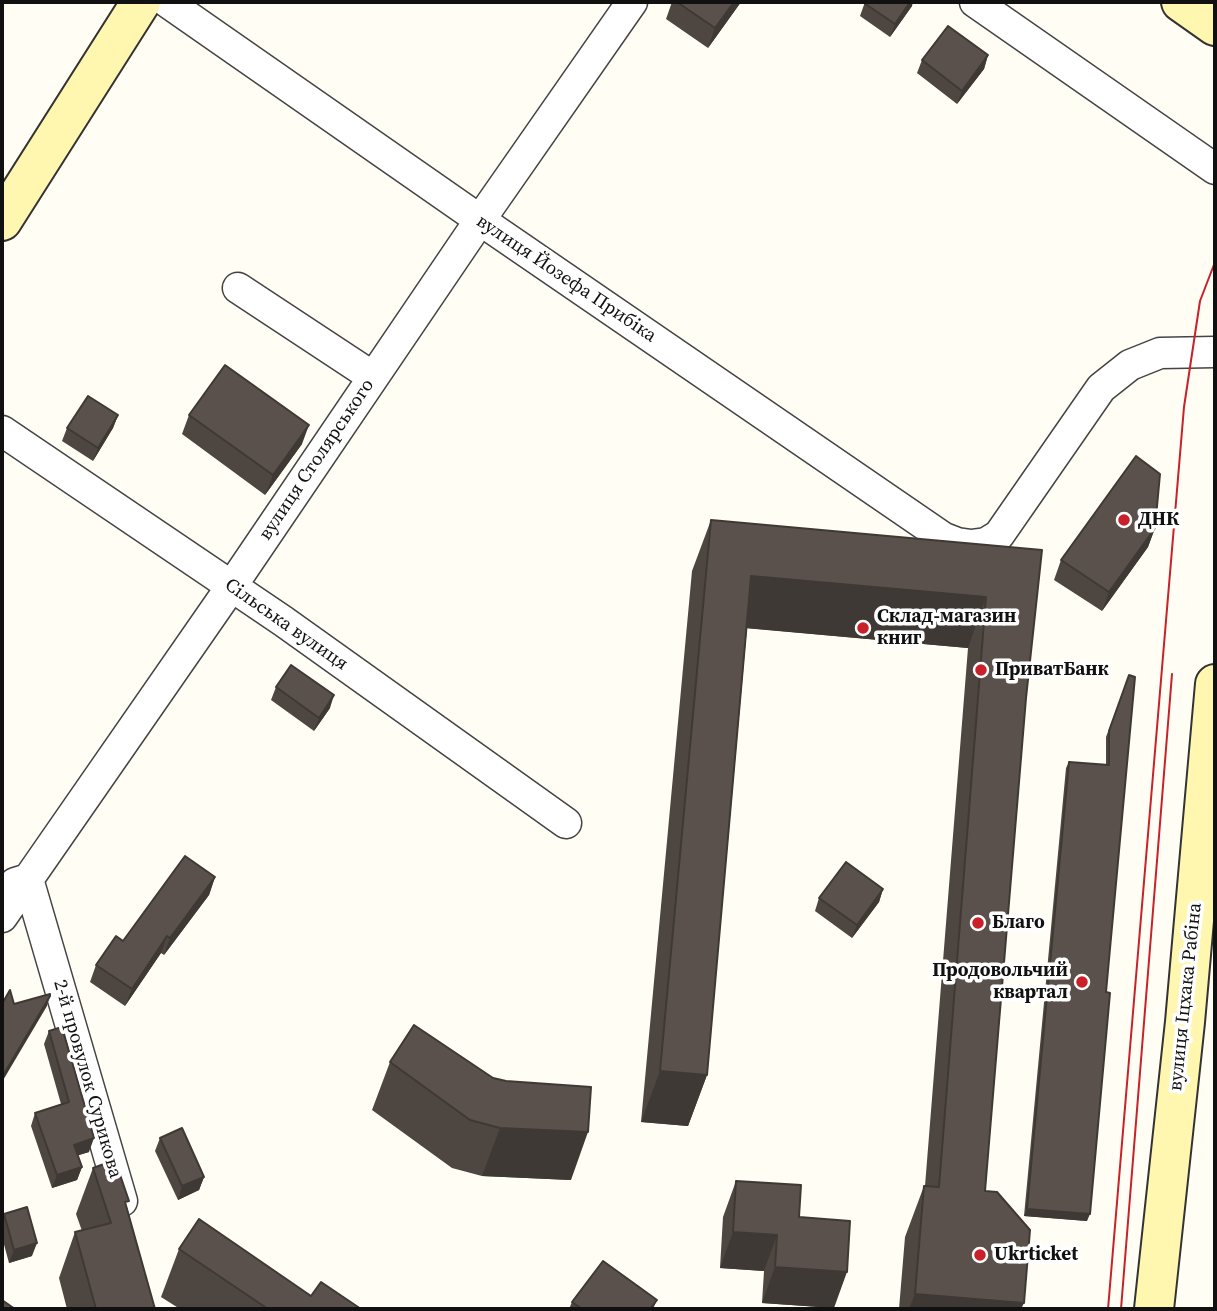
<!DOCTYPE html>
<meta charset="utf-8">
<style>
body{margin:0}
#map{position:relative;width:1217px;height:1311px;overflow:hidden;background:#fffdf4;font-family:"Source Serif 4",serif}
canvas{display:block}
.frame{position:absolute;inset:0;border:4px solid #111;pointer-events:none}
</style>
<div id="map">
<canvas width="1217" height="1311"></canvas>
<div class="frame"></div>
</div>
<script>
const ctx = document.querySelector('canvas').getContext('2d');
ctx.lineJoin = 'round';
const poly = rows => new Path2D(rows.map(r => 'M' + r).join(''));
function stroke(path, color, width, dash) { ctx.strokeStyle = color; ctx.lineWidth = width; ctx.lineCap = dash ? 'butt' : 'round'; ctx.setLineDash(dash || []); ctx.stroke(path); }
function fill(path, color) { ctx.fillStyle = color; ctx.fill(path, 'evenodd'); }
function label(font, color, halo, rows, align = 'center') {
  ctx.font = font + ' "Source Serif 4",serif'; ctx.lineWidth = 7; ctx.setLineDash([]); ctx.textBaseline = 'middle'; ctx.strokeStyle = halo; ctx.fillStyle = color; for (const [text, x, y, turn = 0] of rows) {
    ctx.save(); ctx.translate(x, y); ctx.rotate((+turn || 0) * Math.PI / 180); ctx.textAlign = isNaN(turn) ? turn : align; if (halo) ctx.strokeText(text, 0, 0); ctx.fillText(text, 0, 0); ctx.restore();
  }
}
const street = poly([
 [167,2,480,220,944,538,957,543,971,545,986,543,999,535,1101,388,1130,365,1160,353,1215,352],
 [975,2,1215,169],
 [238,288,373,377],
 [2,431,283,621,566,823],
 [15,883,28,879,122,1201],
 [2,917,231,587,480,220,632,2]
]);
const secondary = poly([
 [1181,2,1215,26],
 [2,221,141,2],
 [1154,1309,1185,1022,1215,684]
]);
const tram = poly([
 [1108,1309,1184,407,1200,301,1215,262],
 [1121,1309,1172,674]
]);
const wall = poly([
 [672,2,741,2,708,48,666,19],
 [865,2,912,6,890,37,860,16],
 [988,55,984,69,957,104,917,73,922,60],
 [118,415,113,428,93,461,62,441,67,428],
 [189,415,302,444,265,495,182,434],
 [711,520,1042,550,1026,698,985,1191,1021,1309,899,1309,905,1237,924,1186,925,1186,968,648,747,628,707,1075,688,1126,641,1122,692,571],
 [1155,528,1148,547,1102,611,1054,580,1061,560],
 [1129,675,1087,1221,1024,1216,1066,768,1069,762,1106,765,1106,737],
 [276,687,330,708,314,731,271,700],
 [215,877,209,895,164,955,161,953,125,1006,90,982,96,965,123,941],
 [883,889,879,902,852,938,815,911,819,898],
 [49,1031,89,1152,78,1155,82,1167,77,1180,52,1188,31,1126,35,1113,61,1104,44,1044],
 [390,1062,493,1078,571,1180,482,1176,452,1168,372,1110],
 [160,1138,204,1177,199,1190,178,1200,155,1151],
 [93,1168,127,1207,155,1309,67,1309,59,1278,75,1232,82,1231,76,1214],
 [736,1181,799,1217,834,1308,762,1303,764,1271,720,1268,723,1217],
 [4,1214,32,1256,9,1263,2,1237,2,1219],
 [179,1249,311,1296,361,1309,180,1309,161,1297],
 [657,1300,653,1309,569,1309,572,1302]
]);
const shadedWall = poly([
 [734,2,741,2,708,48,715,28],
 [910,2,913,2,912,6,890,37,895,24],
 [988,55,984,69,957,104,962,91],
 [118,415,113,428,93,461,98,448],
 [309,425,302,444,265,495,273,475],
 [1155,528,1148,547,1102,611,1109,592],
 [751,576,986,597,968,648,733,627],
 [334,695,330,708,314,731,319,718],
 [215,877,209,895,164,955,170,938],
 [883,889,879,902,852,938,857,925],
 [167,936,161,953,125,1006,132,989],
 [50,996,47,1006,2,1082,4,1074],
 [660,1071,707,1075,688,1126,641,1122],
 [500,1128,588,1132,571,1180,482,1176],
 [94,1138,89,1152,70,1158,74,1145],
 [82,1167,77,1180,52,1188,57,1175],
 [204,1177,199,1190,178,1200,182,1186],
 [1027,1209,1090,1214,1087,1221,1024,1216],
 [733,1232,777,1235,764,1271,720,1268],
 [37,1243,32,1256,9,1263,14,1250],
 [775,1267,847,1272,834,1308,762,1303],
 [915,1294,1024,1303,1021,1309,909,1309]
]);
const building = poly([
 [677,2,734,2,715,28,677,2],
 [865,2,910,2,895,24,864,3,865,2],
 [948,26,988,55,962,91,922,60,948,26],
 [225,365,309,425,273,475,189,415,225,365],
 [88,396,118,415,98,448,67,428,88,396],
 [1136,456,1160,474,1155,528,1109,592,1061,560,1136,456],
 [711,520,1042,550,1026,698,985,1191,997,1192,1030,1230,1024,1303,915,1294,924,1186,939,1187,986,597,751,576,707,1075,660,1071,711,520],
 [291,665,334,695,319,718,276,687,291,665],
 [1129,675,1135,677,1106,992,1110,993,1090,1214,1027,1209,1069,762,1109,765,1109,731,1129,675],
 [185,856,215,877,170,938,167,936,132,989,96,965,116,936,123,941,185,856],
 [846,862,883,889,857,925,819,898,846,862],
 [10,990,14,1004,50,994,50,996,4,1074,2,1072,2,1004,10,990],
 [414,1025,493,1078,506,1081,591,1087,588,1132,500,1128,470,1120,390,1062,414,1025],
 [62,1027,94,1138,74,1145,82,1167,57,1175,35,1113,69,1102,49,1031,62,1027],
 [182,1128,204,1177,182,1186,160,1138,182,1128],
 [115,1160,129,1201,125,1202,155,1309,96,1309,75,1232,111,1223,93,1168,115,1160],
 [736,1181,801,1185,799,1217,850,1221,847,1272,775,1267,777,1235,733,1232,736,1181],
 [27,1207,37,1243,14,1250,4,1214,27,1207],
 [199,1219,311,1296,321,1282,361,1309,268,1309,179,1249,199,1219],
 [603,1261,657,1300,650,1309,582,1309,572,1302,603,1261],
 [2,1300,15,1309,2,1309,2,1300]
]);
const markers = [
 [1124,520,7,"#c8212a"],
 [863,628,7,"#c8212a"],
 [981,670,7,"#c8212a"],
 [978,923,7,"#c8212a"],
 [1082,982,7,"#c8212a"],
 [980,1255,7,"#c8212a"]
];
const streetNames = [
 ["вулиця Йозефа Прибіка",566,279,34],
 ["вулиця Столярського",317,460,-56],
 ["Сільська вулиця",286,625,35],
 ["вулиця Іцхака Рабіна",1186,997,-84],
 ["2-й провулок Сурикова",87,1079,74]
];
const poiNames = [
 ["ДНК",1138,520],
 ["Склад-магазин",877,617],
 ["книг",877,639],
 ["ПриватБанк",995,670],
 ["Благо",992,923],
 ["Продовольчий",1068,971,"right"],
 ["квартал",1068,993,"right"],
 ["Ukrticket",994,1255]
];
stroke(street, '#444', 33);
stroke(secondary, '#333', 42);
stroke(street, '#fff', 30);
stroke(secondary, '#fff6af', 38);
stroke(tram, '#c8212a', 2);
fill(wall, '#4d4641');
fill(shadedWall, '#3f3935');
fill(building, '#5a514c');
stroke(building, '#3f3935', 2);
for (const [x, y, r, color] of markers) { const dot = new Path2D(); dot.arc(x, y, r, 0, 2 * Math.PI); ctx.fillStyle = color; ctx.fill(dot); stroke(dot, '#fff', 2.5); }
label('19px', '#111', '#fff', streetNames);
label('bold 19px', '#111', '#fff', poiNames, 'left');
</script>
